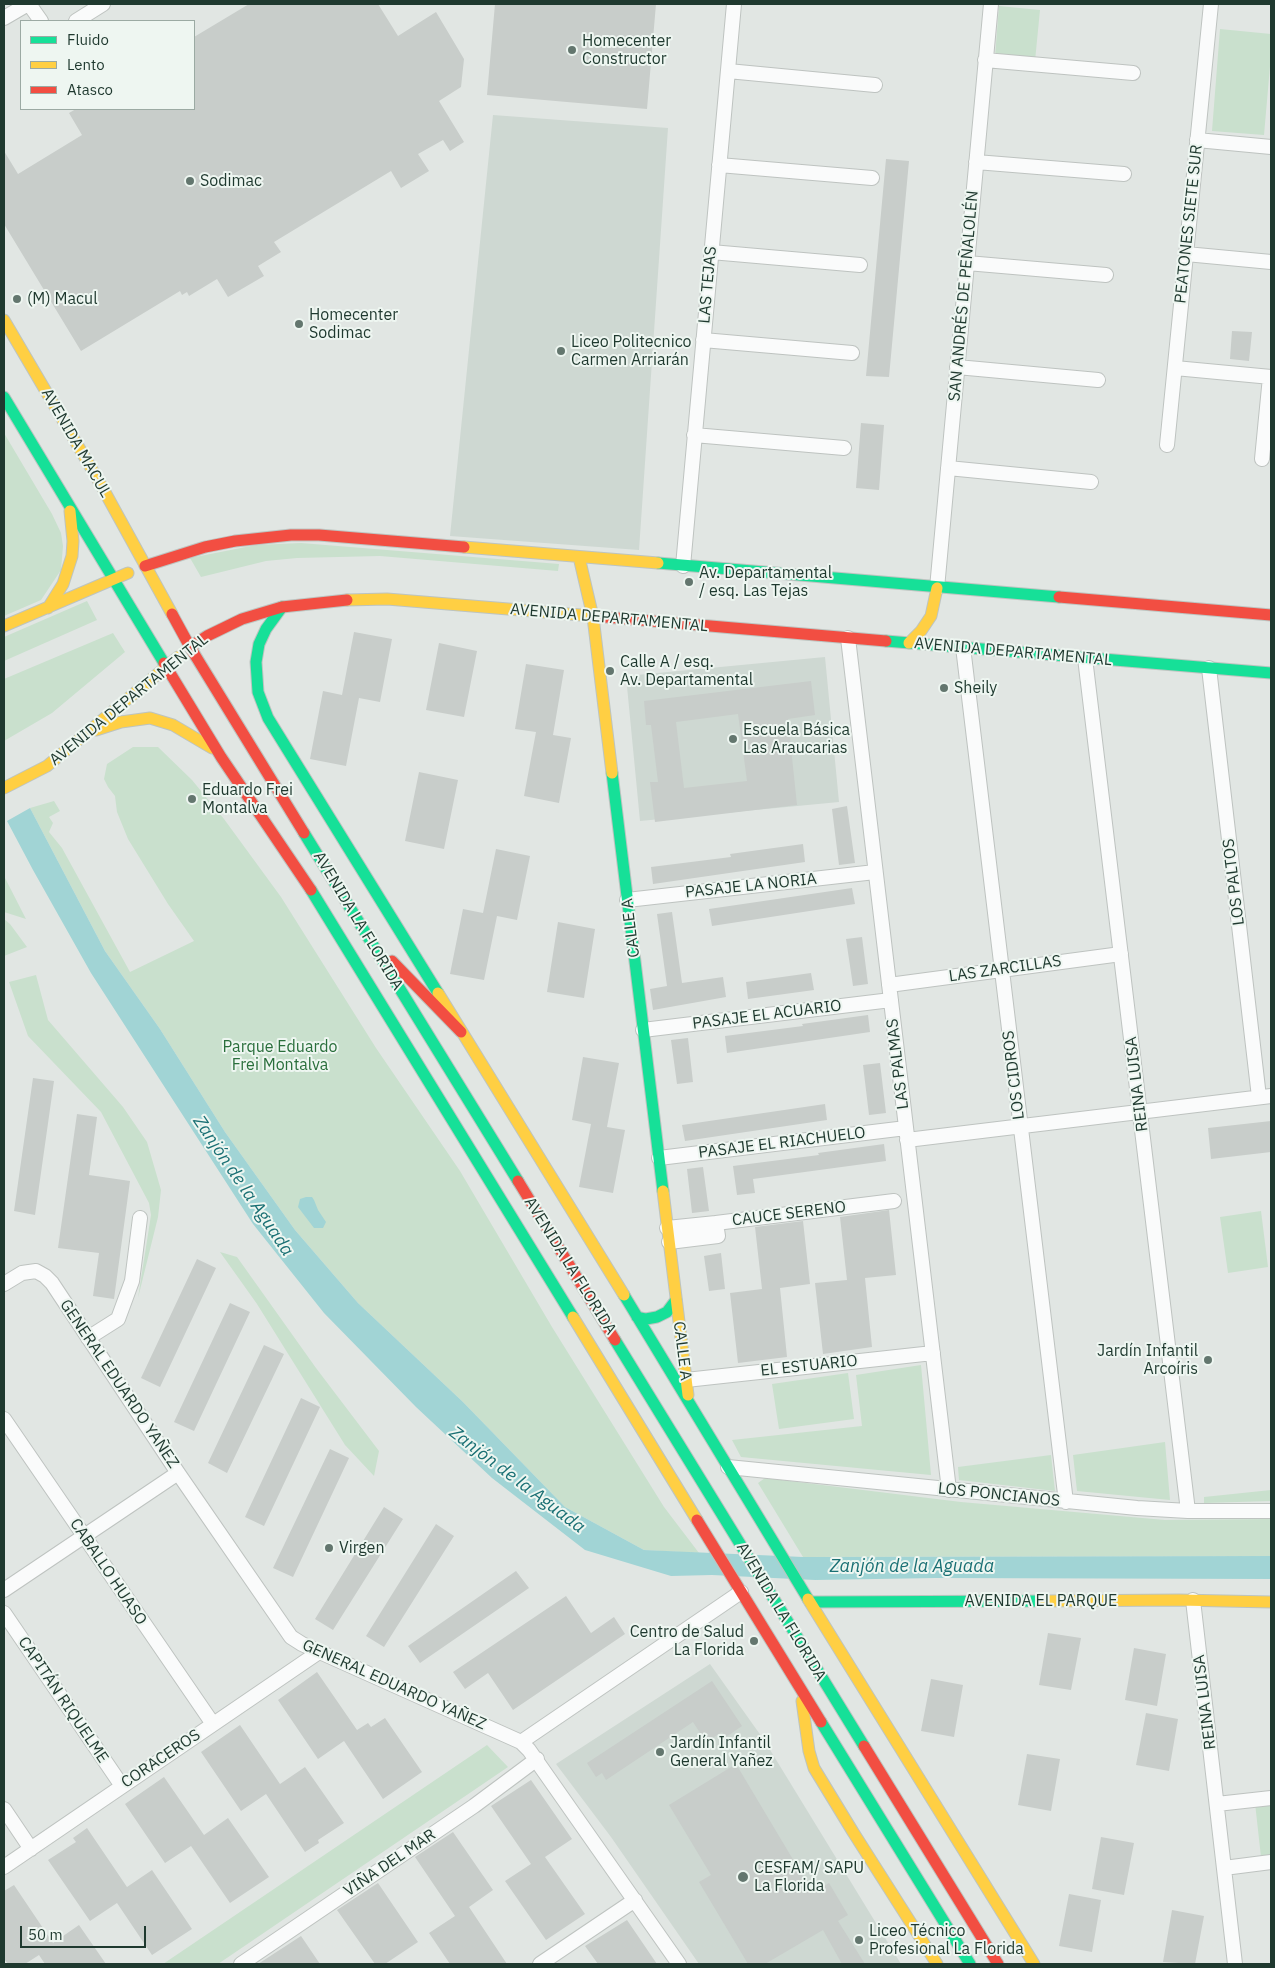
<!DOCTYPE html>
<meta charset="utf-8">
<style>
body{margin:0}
#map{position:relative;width:1275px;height:1968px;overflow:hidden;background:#e1e6e3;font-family:"IBM Plex Sans",sans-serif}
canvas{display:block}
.frame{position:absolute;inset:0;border:5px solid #1f392f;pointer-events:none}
.legend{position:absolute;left:20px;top:20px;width:175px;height:90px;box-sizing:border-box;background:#eef6f1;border:1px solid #9baaa3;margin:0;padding:6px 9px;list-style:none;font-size:15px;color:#1f392f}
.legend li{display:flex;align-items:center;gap:10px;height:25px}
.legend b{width:25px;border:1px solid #9baaa3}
.scale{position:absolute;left:20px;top:1926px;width:126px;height:22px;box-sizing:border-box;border:2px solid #1f392f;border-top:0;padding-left:6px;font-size:15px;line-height:18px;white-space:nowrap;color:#1f392f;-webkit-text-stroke:4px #eef6f1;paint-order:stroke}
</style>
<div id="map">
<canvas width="1275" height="1968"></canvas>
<div class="frame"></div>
<ul class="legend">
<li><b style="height:6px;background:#16e098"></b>Fluido</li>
<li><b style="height:6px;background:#ffcf43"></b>Lento</li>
<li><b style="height:6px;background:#f24e42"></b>Atasco</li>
</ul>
<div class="scale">50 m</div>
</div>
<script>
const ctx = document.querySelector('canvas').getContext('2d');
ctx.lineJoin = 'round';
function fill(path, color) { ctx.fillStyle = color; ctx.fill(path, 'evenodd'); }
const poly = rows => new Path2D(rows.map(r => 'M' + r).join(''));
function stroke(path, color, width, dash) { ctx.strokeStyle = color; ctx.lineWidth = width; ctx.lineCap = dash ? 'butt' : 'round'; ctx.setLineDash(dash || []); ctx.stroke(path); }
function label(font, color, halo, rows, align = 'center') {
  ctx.font = font + ' "IBM Plex Sans",sans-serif'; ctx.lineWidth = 4; ctx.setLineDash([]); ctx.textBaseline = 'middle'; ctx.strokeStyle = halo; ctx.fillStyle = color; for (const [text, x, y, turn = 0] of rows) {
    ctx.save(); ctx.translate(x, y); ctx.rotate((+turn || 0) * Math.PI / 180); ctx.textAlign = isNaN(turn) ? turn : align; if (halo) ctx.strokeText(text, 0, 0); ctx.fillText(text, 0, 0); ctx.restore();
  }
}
const built = poly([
 [493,115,668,128,639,550,450,536],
 [825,657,839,802,640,821,626,676],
 [710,1664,764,1740,901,1964,699,1964,611,1837,556,1764]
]);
const green = poly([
 [999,6,1040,10,1035,61,995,57],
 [1220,29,1271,34,1271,55,1264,135,1212,131],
 [4,433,52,514,61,533,63,546,61,570,41,600,4,616],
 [301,543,559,564,558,571,380,556,297,558,266,561,201,577,190,558,256,545],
 [87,601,97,620,4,661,4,637],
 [113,633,125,652,52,713,4,741,4,679],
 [133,747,158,747,192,780,224,819,281,897,376,1048,460,1171,552,1327,664,1507,699,1553,644,1550,565,1507,463,1402,358,1303,295,1230,225,1132,160,1029,105,951,30,808,54,801,60,811,49,817,53,823,49,832,62,848,130,972,194,941,168,904,128,839,117,812,115,796,108,787,104,779,107,764],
 [4,876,26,919,4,912],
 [4,919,10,924,27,947,4,956],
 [36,975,48,1020,123,1107,147,1142,161,1190,158,1217,138,1298,151,1215,149,1203,101,1112,28,1036,9,982],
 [1261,1211,1268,1267,1228,1273,1220,1217],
 [220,1252,237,1257,316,1368,379,1451,374,1476,345,1445,257,1304],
 [921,1365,931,1475,741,1457,732,1440,862,1426,856,1375],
 [848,1373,854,1419,779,1429,772,1384],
 [1165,1442,1170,1500,1077,1491,1073,1455],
 [1051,1455,1055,1491,959,1480,958,1467],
 [765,1478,961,1502,1165,1520,1271,1519,1271,1556,803,1557,758,1483],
 [1271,1490,1271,1501,1204,1503,1204,1497],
 [487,1745,508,1767,218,1964,163,1964],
 [1271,1801,1271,1855,1261,1857,1255,1803]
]);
const water = poly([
 [30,808,105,951,160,1029,225,1132,295,1230,358,1303,463,1402,565,1507,644,1550,803,1557,1271,1556,1271,1579,936,1578,815,1580,712,1575,671,1576,585,1550,492,1478,416,1407,324,1313,253,1224,91,973,33,870,7,821],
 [306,1197,312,1197,314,1200,318,1210,326,1222,323,1228,314,1228,298,1207,300,1199]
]);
const building = poly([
 [249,4,378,4,398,36,436,12,464,59,461,87,439,101,464,142,450,151,443,140,418,154,429,171,401,188,391,171,274,242,281,252,258,266,264,276,228,297,217,279,189,296,187,292,182,295,180,291,81,351,4,224,4,151,18,174,82,135,69,113,76,109,194,109,194,37],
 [495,4,656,4,647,109,487,95],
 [886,159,909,161,889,377,866,376],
 [1232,331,1252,332,1249,361,1230,359],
 [861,423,884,425,879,490,856,488],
 [354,632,392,639,380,702,359,698,346,766,310,759,323,691,342,695],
 [439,643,477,651,464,717,426,710],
 [526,664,564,670,553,735,571,738,559,803,524,796,536,732,515,729],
 [811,681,815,715,788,719,797,805,655,822,650,782,658,782,651,725,646,725,644,701],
 [738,714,747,781,684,788,676,722],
 [419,772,458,780,444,849,405,841],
 [847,806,855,863,839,865,832,809],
 [803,844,805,862,653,884,651,867,731,857,730,854],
 [496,849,530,856,517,920,497,916,484,980,450,974,463,909,483,913],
 [852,888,855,904,712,926,709,909],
 [672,912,682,983,723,977,726,997,653,1010,650,989,667,986,657,914],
 [558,922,595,929,584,998,547,992],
 [862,937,868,984,853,986,846,939],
 [811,973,814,990,748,999,746,982],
 [868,1015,870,1032,727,1053,725,1036,803,1026,802,1024],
 [688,1038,693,1082,677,1084,671,1040],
 [583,1057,619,1063,607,1127,625,1130,613,1193,579,1187,591,1124,572,1120],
 [880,1063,886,1113,869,1115,863,1065],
 [33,1078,54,1081,35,1215,14,1211],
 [825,1104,827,1120,685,1141,682,1125],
 [77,1114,97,1117,89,1175,130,1181,114,1299,93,1296,99,1253,58,1248],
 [1271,1121,1271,1152,1211,1159,1208,1128],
 [884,1144,886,1161,753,1179,755,1193,737,1195,733,1166,819,1155,818,1153],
 [703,1167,709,1211,692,1213,687,1169],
 [889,1210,896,1275,865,1278,872,1347,823,1354,815,1283,847,1280,840,1217],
 [803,1221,810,1284,780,1288,787,1357,738,1363,730,1293,762,1289,755,1227],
 [721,1253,725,1289,709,1291,704,1256],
 [197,1259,216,1268,160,1387,141,1378],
 [230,1303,250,1312,194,1431,174,1422],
 [264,1345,284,1354,227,1473,208,1463],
 [301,1398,320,1407,264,1526,245,1517],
 [330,1449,349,1458,293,1577,273,1568],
 [384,1507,403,1519,333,1630,315,1619],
 [436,1524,454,1536,384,1647,366,1636],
 [516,1571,529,1588,420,1663,408,1646],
 [566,1596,591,1633,614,1617,625,1634,513,1710,488,1673,465,1689,453,1672],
 [1048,1633,1081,1638,1071,1690,1039,1685],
 [1134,1648,1166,1654,1157,1706,1125,1700],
 [317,1672,357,1730,368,1723,371,1727,385,1718,422,1772,383,1799,344,1741,318,1759,278,1700],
 [931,1679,963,1685,954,1737,921,1731],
 [712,1681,742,1726,726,1737,722,1732,706,1742,693,1722,606,1780,602,1773,596,1777,587,1763],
 [1146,1713,1178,1719,1169,1771,1136,1765],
 [240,1725,280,1784,305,1767,344,1823,318,1840,319,1843,305,1852,266,1794,241,1811,201,1752],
 [1027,1754,1060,1759,1051,1811,1018,1805],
 [736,1764,813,1893,829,1883,848,1915,838,1921,865,1964,842,1964,823,1930,765,1964,748,1964,699,1882,711,1875,669,1805],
 [164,1777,204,1835,228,1818,269,1877,230,1903,191,1846,165,1863,125,1804],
 [531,1780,572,1839,545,1857,585,1914,546,1940,505,1881,531,1864,491,1806],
 [87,1828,127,1887,152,1870,192,1929,152,1955,117,1903,90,1921,48,1860,76,1842,73,1838],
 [453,1832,493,1890,469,1907,507,1964,450,1964,429,1933,455,1916,415,1857],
 [1101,1837,1134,1843,1124,1895,1092,1889],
 [378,1883,418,1942,385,1964,375,1964,337,1910],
 [14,1885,53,1943,79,1925,106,1964,45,1964,39,1955,25,1964,8,1964,4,1959,4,1891],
 [1069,1894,1101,1900,1092,1952,1059,1946],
 [1172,1910,1204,1916,1195,1964,1163,1962],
 [627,1920,657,1964,598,1964,585,1946],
 [301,1936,320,1964,258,1964]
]);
const street = poly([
 [29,4,41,21],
 [4,18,28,4],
 [76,21,103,4],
 [985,60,1133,73],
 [728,71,875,85],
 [1197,140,1271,147],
 [976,162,1124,174],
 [719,165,872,178],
 [711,252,860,265],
 [1186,254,1271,262],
 [967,263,1106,275],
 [703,340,852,353],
 [957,367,1098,380],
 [1175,368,1271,377],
 [694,435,844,448],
 [1167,445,1211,4],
 [1262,459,1270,377],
 [948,468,1091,482],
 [683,566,734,4],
 [937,588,991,4],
 [848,638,949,1490],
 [963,647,1066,1502],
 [1085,658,1188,1511],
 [1209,668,1259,1097],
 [627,900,875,872],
 [889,985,1121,954],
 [643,1030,891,1000],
 [907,1140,1271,1096],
 [659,1158,906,1128],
 [667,1228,716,1223],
 [669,1242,718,1236,716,1223,894,1201],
 [4,1284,22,1273,36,1271,45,1276,52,1283,178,1473,291,1637,302,1644,521,1742,529,1750,679,1964],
 [88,1338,118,1319,132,1281,140,1218],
 [686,1380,933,1353],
 [4,1419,213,1724],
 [728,1467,1137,1508,1188,1511,1271,1511],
 [4,1590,178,1473],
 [1193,1600,1235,1964],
 [4,1613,122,1786],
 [521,1742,741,1592],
 [1217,1804,1271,1798],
 [4,1809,31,1849],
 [4,1867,319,1652],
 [1224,1868,1271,1862],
 [241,1964,474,1806,537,1759],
 [540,1964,635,1900]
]);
const fast = poly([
 [4,397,164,663],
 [658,563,1059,597],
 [282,607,266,629,259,644,256,662,258,692,268,718,438,993],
 [886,641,1271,673],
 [612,773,663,1191],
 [304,833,518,1181],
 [311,890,573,1317],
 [624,1295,808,1599],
 [637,1317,646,1319,657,1317,667,1312,676,1300],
 [615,1340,864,1746],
 [810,1602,1044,1601],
 [821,1722,970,1964]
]);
const slow = poly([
 [4,320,101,485,172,614],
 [464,547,658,563],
 [579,557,593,617,612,773],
 [347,600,387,599,593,616],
 [48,608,63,584,72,556,73,541,70,511],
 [4,626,128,573],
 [909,643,921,631,931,616,937,588],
 [96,730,121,722,150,718,173,725,212,748],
 [4,788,47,766,178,657],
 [438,993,624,1295],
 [663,1191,688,1395],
 [573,1317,697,1520],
 [808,1599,1034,1964],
 [1044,1601,1179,1600,1271,1602],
 [802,1701,809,1751,814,1768,853,1832],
 [853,1832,937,1964]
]);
const jam = poly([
 [145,566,205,547,235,541,291,535,319,535,464,547],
 [1059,597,1271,615],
 [172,614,190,647,304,833],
 [593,616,886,641],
 [190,647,207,636,242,619,282,607,347,600],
 [164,663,221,757,311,890],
 [392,961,461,1032],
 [518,1181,615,1340],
 [697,1520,821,1722],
 [864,1746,998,1964]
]);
const markers = [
 [572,50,5,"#63766e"],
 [190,181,5,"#63766e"],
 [17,299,5,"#63766e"],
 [299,324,5,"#63766e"],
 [561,351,5,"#63766e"],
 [689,582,5,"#63766e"],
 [610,671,5,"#63766e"],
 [944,688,5,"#63766e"],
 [733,739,5,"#63766e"],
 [192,799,5,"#63766e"],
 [1208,1360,5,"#63766e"],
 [329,1548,5,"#63766e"],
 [754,1641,5,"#63766e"],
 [660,1752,5,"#63766e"],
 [743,1877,6,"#63766e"],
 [859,1940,5,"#63766e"]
];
const poiNames = [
 ["Homecenter",582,41],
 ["Constructor",582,59],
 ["Sodimac",200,181],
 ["(M) Macul",27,299],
 ["Homecenter",309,315],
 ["Sodimac",309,333],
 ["Liceo Politecnico",571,342],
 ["Carmen Arriarán",571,360],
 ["Av. Departamental",699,573],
 ["/ esq. Las Tejas",699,591],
 ["Calle A / esq.",620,662],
 ["Av. Departamental",620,680],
 ["Sheily",954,688],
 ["Escuela Básica",743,730],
 ["Las Araucarias",743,748],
 ["Eduardo Frei",202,790],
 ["Montalva",202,808],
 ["Jardín Infantil",1198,1351,"right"],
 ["Arcoíris",1198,1369,"right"],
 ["Virgen",339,1548],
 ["Centro de Salud",744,1632,"right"],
 ["La Florida",744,1650,"right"],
 ["Jardín Infantil",670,1743],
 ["General Yañez",670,1761],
 ["CESFAM/ SAPU",754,1868],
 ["La Florida",754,1886],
 ["Liceo Técnico",869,1931],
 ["Profesional La Florida",869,1949]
];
const streetNames = [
 ["PEATONES SIETE SUR",1189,224,-84],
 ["LAS TEJAS",708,285,-85],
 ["SAN ANDRÉS DE PEÑALOLÉN",964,296,-85],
 ["AVENIDA MACUL",76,443,60],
 ["AVENIDA DEPARTAMENTAL",609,618,5],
 ["AVENIDA DEPARTAMENTAL",1013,652,5],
 ["AVENIDA DEPARTAMENTAL",129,700,-39],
 ["LOS PALTOS",1234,882,-97],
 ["PASAJE LA NORIA",751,886,-6],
 ["AVENIDA LA FLORIDA",358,921,59],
 ["CALLE A",631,928,-97],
 ["LAS ZARCILLAS",1005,969,-8],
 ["PASAJE EL ACUARIO",767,1015,-7],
 ["LAS PALMAS",898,1064,-97],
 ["LOS CIDROS",1014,1075,-97],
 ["REINA LUISA",1137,1084,-97],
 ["PASAJE EL RIACHUELO",782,1143,-7],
 ["CAUCE SERENO",789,1214,-7],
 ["AVENIDA LA FLORIDA",570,1266,58],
 ["CALLE A",682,1351,83],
 ["EL ESTUARIO",809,1366,-6],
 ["GENERAL EDUARDO YAÑEZ",119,1384,56],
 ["LOS PONCIANOS",999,1495,6],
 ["CABALLO HUASO",108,1572,56],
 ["AVENIDA EL PARQUE",1041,1601],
 ["AVENIDA LA FLORIDA",781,1612,59],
 ["GENERAL EDUARDO YAÑEZ",394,1685,24],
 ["CAPITÁN RIQUELME",63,1700,56],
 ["REINA LUISA",1205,1702,-97],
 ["CORACEROS",161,1759,-34],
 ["VIÑA DEL MAR",390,1863,-34]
];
const parkNames = [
 ["Parque Eduardo",280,1047],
 ["Frei Montalva",280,1065]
];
const waterNames = [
 ["Zanjón de la Aguada",243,1186,56],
 ["Zanjón de la Aguada",517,1480,37],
 ["Zanjón de la Aguada",912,1567]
];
fill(built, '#ced8d2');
fill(green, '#c9e0cd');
fill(water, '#a1d4d5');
fill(building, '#c8cdca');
stroke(street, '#bec3c0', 16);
stroke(fast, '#bdc4c0', 13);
stroke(slow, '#bdc4c0', 13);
stroke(jam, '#bdc4c0', 13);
stroke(street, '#fafbfb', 14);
stroke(fast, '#16e098', 11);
stroke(slow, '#ffcf43', 11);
stroke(jam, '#f24e42', 11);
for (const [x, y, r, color] of markers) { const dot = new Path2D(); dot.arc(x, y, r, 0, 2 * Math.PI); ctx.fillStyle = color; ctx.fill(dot); stroke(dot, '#eef6f1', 2); }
label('16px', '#1f392f', '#eef6f1', poiNames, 'left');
label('16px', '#1f392f', '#eef6f1', streetNames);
label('16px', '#2a6f3c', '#eef6f1', parkNames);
label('italic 18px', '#1a7074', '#eef6f1', waterNames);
</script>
